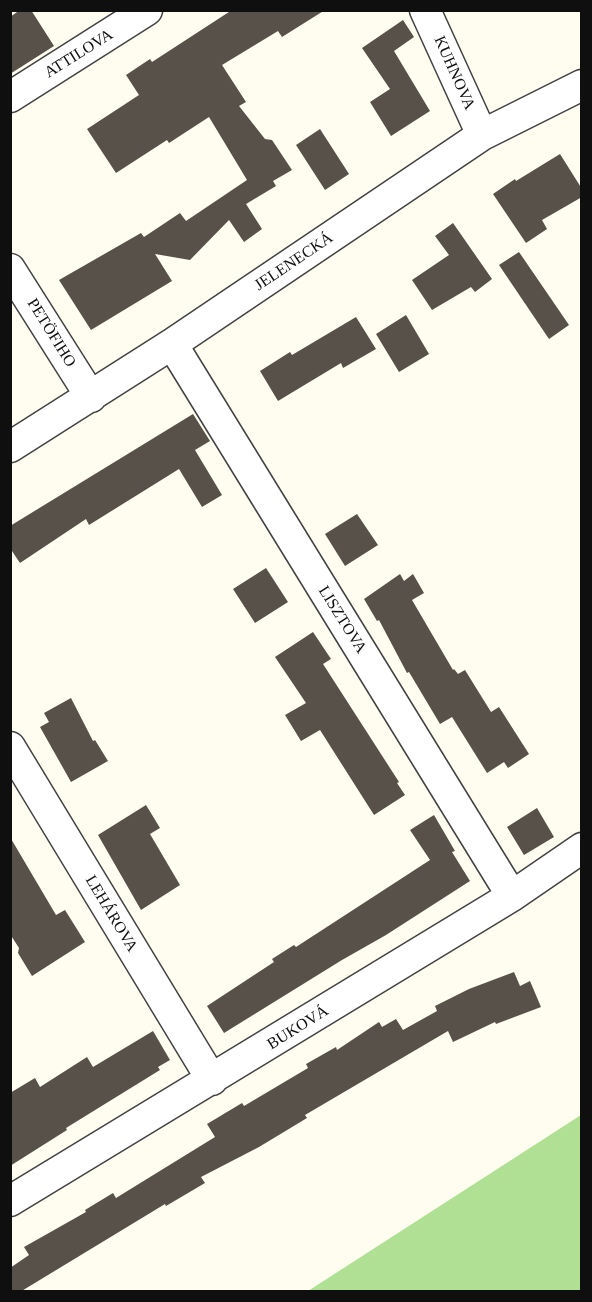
<!DOCTYPE html>
<meta charset="utf-8">
<style>
body{margin:0}
#map{position:relative;width:592px;height:1302px;overflow:hidden;background:#fffdf0;font-family:Georgia,serif}
canvas{display:block}
.frame{position:absolute;inset:0;border:12px solid #0f0f0f;pointer-events:none}
</style>
<div id="map">
<canvas width="592" height="1302"></canvas>
<div class="frame"></div>
</div>
<script>
const ctx = document.querySelector('canvas').getContext('2d');
ctx.lineJoin = 'round';
function fill(path, color) { ctx.fillStyle = color; ctx.fill(path, 'evenodd'); }
const poly = rows => new Path2D(rows.map(r => 'M' + r).join(''));
function stroke(path, color, width, dash) { ctx.strokeStyle = color; ctx.lineWidth = width; ctx.lineCap = dash ? 'butt' : 'round'; ctx.setLineDash(dash || []); ctx.stroke(path); }
function label(font, color, halo, rows, align = 'center') {
  ctx.font = font + ' Georgia,serif'; ctx.lineWidth = 6; ctx.setLineDash([]); ctx.textBaseline = 'middle'; ctx.strokeStyle = halo; ctx.fillStyle = color; for (const [text, x, y, turn = 0] of rows) {
    ctx.save(); ctx.translate(x, y); ctx.rotate((+turn || 0) * Math.PI / 180); ctx.textAlign = isNaN(turn) ? turn : align; if (halo) ctx.strokeText(text, 0, 0); ctx.fillText(text, 0, 0); ctx.restore();
  }
}
const forest = poly([
 [581,1115,581,1291,308,1291]
]);
const building = poly([
 [20,10,31,10,54,46,10,74,10,17],
 [232,10,325,10,282,37,278,31,222,65,246,102,239,106,265,139,272,140,292,170,273,181,276,186,246,204,262,229,244,242,229,220,190,260,155,254,172,281,91,330,59,280,141,233,144,237,180,213,186,221,247,180,209,117,169,143,167,140,116,173,87,129,139,95,126,75,150,59,152,62],
 [403,20,414,37,394,51,430,111,391,136,370,102,390,89,362,48],
 [320,129,349,174,325,190,296,145],
 [560,154,582,189,582,197,542,220,547,229,526,243,493,194,515,179,516,181],
 [453,223,492,279,475,292,471,287,432,310,412,280,449,255,435,236],
 [519,252,569,325,549,339,499,265],
 [406,315,429,354,399,372,376,334],
 [356,317,376,349,343,368,341,363,278,401,260,371,290,352,292,355],
 [193,414,210,441,195,450,222,495,202,507,179,469,89,525,86,519,20,563,10,548,10,526],
 [357,514,378,545,345,566,325,534],
 [266,568,288,602,255,623,233,589],
 [400,574,404,581,413,574,424,593,412,600,453,670,454,669,458,674,465,670,491,712,499,707,529,754,508,768,504,762,487,773,452,717,440,724,409,672,407,673,379,620,377,621,364,599],
 [313,632,331,659,323,664,399,782,397,783,405,795,374,815,320,730,301,741,285,715,306,703,275,657],
 [71,698,93,741,95,740,108,761,71,782,40,727,49,722,44,713],
 [146,805,160,828,150,834,180,885,141,910,98,835],
 [537,808,554,837,524,855,507,827],
 [434,815,455,851,452,852,470,881,386,935,342,960,224,1033,207,1006,274,962,272,959,294,945,296,947,430,860,410,830],
 [10,837,56,915,65,910,85,942,32,976,18,953,19,948,10,934],
 [514,972,520,986,530,981,541,1007,496,1024,495,1022,453,1042,448,1031,305,1115,307,1118,259,1147,201,1177,205,1183,166,1206,165,1204,20,1292,10,1292,10,1268,29,1255,24,1247,86,1212,85,1210,113,1193,116,1198,215,1137,207,1124,242,1103,244,1106,308,1068,306,1064,336,1047,337,1050,379,1022,382,1027,396,1019,403,1030,437,1011,435,1006,469,989],
 [153,1031,170,1060,158,1067,160,1070,66,1128,67,1130,10,1166,10,1093,35,1078,40,1087,87,1057,93,1067]
]);
const minor = poly([
 [425,10,482,135],
 [10,97,147,10],
 [10,269,91,397],
 [172,344,512,896],
 [10,447,172,344,482,135,582,85],
 [10,747,212,1080],
 [10,1201,512,896,582,848]
]);
const streetNames = [
 ["ATTILOVA",79,54,-32],
 ["KUHNOVA",454,73,66],
 ["JELENECKÁ",294,262,-34],
 ["PETÖFIHO",51,333,58],
 ["LISZTOVA",342,620,58],
 ["LEHÁROVA",111,914,59],
 ["BUKOVÁ",298,1028,-32]
];
fill(forest, '#b0e094');
fill(building, '#58514a');
stroke(minor, '#424242', 33);
stroke(minor, '#fff', 30);
label('16px', '#0f0f0f', '#fff', streetNames);
</script>
